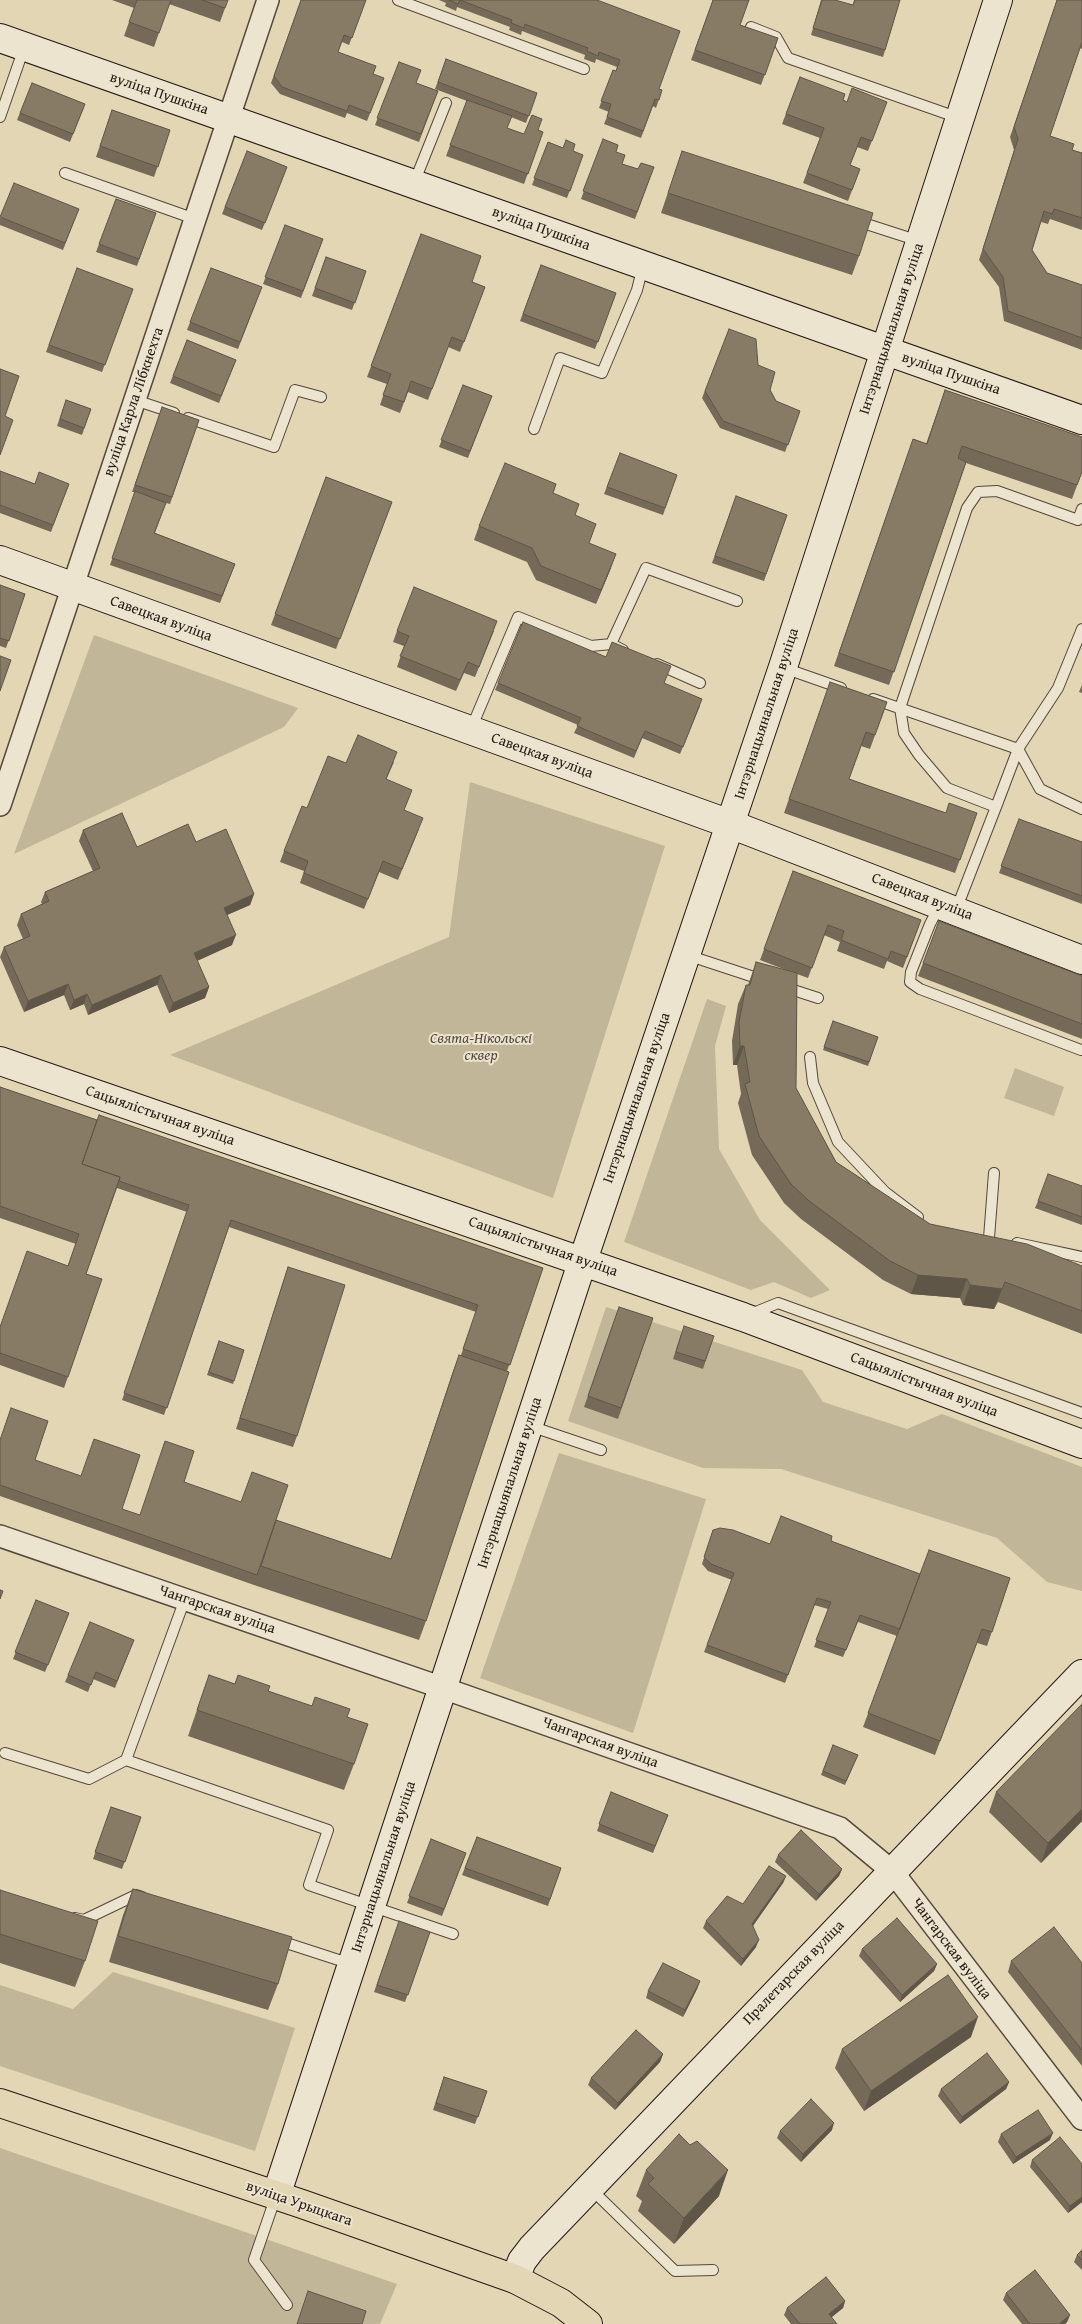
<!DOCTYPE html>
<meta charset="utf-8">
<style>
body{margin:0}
canvas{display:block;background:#e2d6b5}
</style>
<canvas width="1082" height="2324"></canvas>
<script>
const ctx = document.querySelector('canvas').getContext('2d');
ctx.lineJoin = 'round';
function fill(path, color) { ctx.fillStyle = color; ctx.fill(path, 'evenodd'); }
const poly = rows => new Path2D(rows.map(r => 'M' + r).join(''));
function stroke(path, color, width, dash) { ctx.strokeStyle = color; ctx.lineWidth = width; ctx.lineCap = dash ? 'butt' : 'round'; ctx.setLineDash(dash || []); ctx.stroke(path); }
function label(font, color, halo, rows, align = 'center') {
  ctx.font = font + ' "Gentium Book Plus",serif'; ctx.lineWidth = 4; ctx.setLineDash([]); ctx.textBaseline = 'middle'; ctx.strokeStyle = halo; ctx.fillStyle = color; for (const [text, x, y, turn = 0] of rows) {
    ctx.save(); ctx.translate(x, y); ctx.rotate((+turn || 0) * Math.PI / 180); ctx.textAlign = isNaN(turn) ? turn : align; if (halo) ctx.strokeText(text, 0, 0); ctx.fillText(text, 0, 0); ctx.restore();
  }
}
const green = poly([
 [94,635,298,708,284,727,14,854],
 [470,782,665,846,553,1198,170,1055,449,937],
 [707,999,726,1006,715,1046,719,1149,760,1220,830,1290,811,1298,774,1282,751,1290,624,1242],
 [1015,1068,1064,1087,1054,1116,1004,1098],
 [606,1307,802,1370,823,1402,907,1429,942,1414,1082,1467,1082,1591,1047,1582,997,1538,781,1469,703,1468,568,1421],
 [559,1453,706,1499,633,1733,480,1678],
 [113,1972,295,2028,255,2151,0,2066,0,1985,73,2009],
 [0,2148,397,2284,380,2324,0,2324]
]);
const lane = poly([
 [398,0,584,69],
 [751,27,776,37,788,58,959,118],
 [0,117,24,48],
 [65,173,195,219],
 [414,183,446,103],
 [857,221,919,241],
 [135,400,174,413],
 [188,418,274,447,295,390,321,397],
 [534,429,560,358,602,373,637,290,643,266],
 [611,644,646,568,737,601],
 [657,664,700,683],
 [784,668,841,688],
 [873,699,1018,749,1040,789,1082,809],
 [471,729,518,617,591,646,611,644,623,650],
 [996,807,1018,749,1058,688,1082,629],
 [940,905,930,924,911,972,910,982,920,989,1081,1050],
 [956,910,996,807,947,788,919,755,904,733,900,708,967,508,978,492,997,491,1078,520,1082,509],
 [687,955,763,980],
 [784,987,818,998],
 [810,1057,813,1083,838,1142,885,1192,918,1217],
 [989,1238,994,1173],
 [1017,1243,1082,1257],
 [751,1314,778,1303,1082,1413],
 [530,1426,601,1450],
 [5,1753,89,1779,126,1760,328,1830,309,1885,453,1934],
 [126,1760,185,1599],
 [75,1918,84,1920,136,1895,142,1897],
 [277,1940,351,1964],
 [590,2188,675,2271,713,2270],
 [276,2196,254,2260,287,2305]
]);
const street = poly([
 [0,805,268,0],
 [0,1536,443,1688,840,1828,892,1871,1082,2119]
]);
const secondary = poly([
 [0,38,1082,420],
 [0,560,730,824,1082,960],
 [0,1061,743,1317,1082,1444],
 [276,2196,577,1278,783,667,998,0],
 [515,2279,522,2261,532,2248,1082,1674]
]);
const primary = poly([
 [0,2103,302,2204,515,2279,561,2303,588,2324]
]);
const wall = poly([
 [112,0,228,0,220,22,169,4,154,47,124,36,134,8],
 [301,0,366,0,349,45,342,42,338,52,373,74,384,78,367,121,347,113,345,118,280,94,271,83],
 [439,0,597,0,659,89,662,90,656,108,653,106,641,138,604,124,609,112,599,108,613,70,616,71,617,67,596,59,595,63,584,59,585,55,522,31,521,35,509,30,510,27,457,7,456,11,445,6,446,3],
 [713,0,740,25,778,38,761,85,691,60],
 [821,0,853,5,854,0,900,0,883,57,811,35],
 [1057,0,1082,0,1082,49,1080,48,1050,136,1072,150,1082,153,1082,230,1050,219,1048,224,1041,222,1032,250,1047,273,1082,285,1082,350,1004,321,999,287,979,260,1014,150,1010,137],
 [446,59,537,93,526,123,511,117,507,128,524,134,538,130,543,132,524,184,446,156,467,101,435,89],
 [399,62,416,83,438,91,419,142,375,125],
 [800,77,843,100,847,102,887,102,868,151,857,147,850,165,860,169,848,201,803,183,820,138,782,124],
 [32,83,85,104,70,142,17,120],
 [112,110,170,130,154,177,96,157],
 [603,139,616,152,622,164,638,169,654,167,635,219,581,199],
 [548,142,583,155,567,198,532,185],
 [247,151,287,167,262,230,222,214],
 [682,151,859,256,852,275,661,213],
 [116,199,156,213,137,266,96,252],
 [79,209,63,250,0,225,0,218],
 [285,225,323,239,301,298,263,284],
 [421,234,472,282,485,287,460,352,448,347,428,400,408,392,400,413,380,405,387,384,367,377],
 [326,257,366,271,352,310,312,296],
 [541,265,616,293,595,349,520,321],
 [77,268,133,289,102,372,46,352],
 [211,268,262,287,238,349,187,330],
 [729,329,758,365,776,401,800,411,785,452,720,428,702,398],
 [187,340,236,360,219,403,170,383],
 [463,385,492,396,468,458,439,447],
 [945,390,1082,472,1072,499,966,463,889,685,834,666,913,439,926,444],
 [66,400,91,409,82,435,57,426],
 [162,407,199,420,170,504,166,503,155,533,235,564,220,603,110,565,135,492,132,492],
 [620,453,677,475,663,515,604,494],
 [0,471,35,484,69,484,51,532,0,513],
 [326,477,392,502,336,649,271,625],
 [556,484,553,493,575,515,589,543,611,568,596,604,536,580,527,562,474,540,479,526],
 [736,496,787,515,764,581,712,563],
 [0,585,25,594,6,648,0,646],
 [397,631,494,631,475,677,464,673,456,691,397,667,404,646,393,642],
 [830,682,887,702,870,749,861,746,849,779,945,813,977,813,955,873,784,813],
 [498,683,664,683,700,706,680,754,642,738,634,758,574,733,578,725,495,690],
 [1082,685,1082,693,1079,692],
 [394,762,386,780,404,810,419,829,398,880,379,872,364,909,300,883,304,871,280,862,284,851,307,808,346,763],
 [1019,819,1082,842,1082,904,999,873],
 [83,830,137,847,196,842,254,894,250,905,227,915,232,945,197,961,209,987,205,998,169,1013,157,985,88,1015,84,1004,70,1010,64,995,24,1012,0,957,4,947,23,939,17,925,21,914,42,904,41,902,45,892,93,871,79,841],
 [793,871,921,920,903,968,887,961,884,969,837,951,840,942,824,935,808,978,797,974,796,1088,836,1162,930,1224,1082,1266,1082,1334,998,1302,994,1309,963,1305,960,1298,911,1294,883,1280,801,1219,784,1203,752,1155,738,1103,741,1094,737,1065,733,1065,732,1041,738,1004,746,985,748,985,756,962,786,970,760,960],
 [923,963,1082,976,1082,1039,918,976],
 [833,1021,878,1037,868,1066,823,1050],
 [0,1087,97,1120,543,1268,507,1371,426,1621,419,1640,254,1585,0,1496,0,1439,35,1460,122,1509,139,1515,184,1482,276,1520,391,1559,452,1374,459,1355,461,1355,476,1312,229,1227,164,1415,122,1400,187,1212,117,1188,86,1274,102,1279,64,1388,0,1365,0,1327,68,1265,76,1244,0,1218],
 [1082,1186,1082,1225,1035,1208,1038,1201],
 [288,1267,297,1436,293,1447,236,1429],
 [619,1307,653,1318,618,1419,584,1407],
 [681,1334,714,1336,703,1369,673,1359],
 [219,1341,244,1350,233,1384,207,1375],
 [713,1530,770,1544,831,1541,920,1574,1010,1578,987,1646,977,1643,935,1755,863,1727,897,1636,858,1622,843,1657,814,1647,828,1609,814,1605,785,1683,704,1652,732,1580,708,1571,702,1564],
 [36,1600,69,1613,45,1672,13,1659],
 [134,1640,115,1688,93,1679,88,1692,65,1682,68,1675],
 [209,1675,235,1684,268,1691,312,1706,354,1764,344,1790,188,1736],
 [833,1745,858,1755,845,1785,821,1775],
 [611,1792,668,1815,653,1853,597,1831],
 [996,1792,1082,1821,1041,1863,989,1812],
 [111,1807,141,1817,122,1869,93,1859],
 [477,1837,561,1868,548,1906,462,1875],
 [431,1839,466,1853,442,1916,407,1903],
 [778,1855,842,1869,839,1876,816,1901,775,1862],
 [786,1876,783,1883,753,1926,756,1947,741,1966,703,1928,706,1921,743,1904],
 [133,1889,278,1984,268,2010,109,1962,123,1915],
 [0,1890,85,1961,75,1987,0,1963],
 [399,1921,430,1932,405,2002,374,1992],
 [862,1949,937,1964,934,1971,900,2002,859,1956],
 [1011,1961,1082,1963,1082,2066,1008,1972],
 [700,1981,697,1989,683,2017,646,1998,648,1991],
 [971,2037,864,2111,835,2068,842,2049],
 [663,2054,660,2062,615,2110,588,2085,591,2078],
 [444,2077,487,2091,475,2124,433,2110],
 [1009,2082,1006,2089,960,2124,938,2096,941,2089],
 [832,2130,801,2162,777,2138,780,2131],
 [1001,2134,1050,2140,1013,2164,998,2142],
 [1032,2160,1082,2202,1068,2213,1030,2167],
 [646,2170,719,2196,674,2244,638,2211,642,2201,636,2196],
 [1082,2250,1082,2270,1074,2262,1077,2255],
 [1006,2293,1070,2315,1067,2322,1065,2324,1022,2324,1003,2300],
 [845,2301,843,2308,831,2317,837,2324,791,2324,784,2315,787,2308]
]);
const shadedWall = poly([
 [616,554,611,568,596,604,601,590],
 [254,894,250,905,220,918,224,908],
 [236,935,232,945,190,964,194,953],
 [161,975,157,985,88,1015,92,1005],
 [68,984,64,995,24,1012,28,1001],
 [209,987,205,998,169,1013,173,1003],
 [87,994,84,1004,70,1010,74,1000],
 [740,1046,744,1046,737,1065,733,1065],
 [918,1275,967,1279,960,1298,911,1294],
 [1005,1282,994,1309,963,1305,970,1285],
 [1082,1809,1082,1821,1041,1863,1048,1843],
 [842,1869,839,1876,816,1901,819,1894],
 [786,1876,783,1883,749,1931,752,1924],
 [759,1940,756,1947,741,1966,743,1959],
 [937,1964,934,1971,900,2002,902,1995],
 [700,1981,697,1989,683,2017,685,2010],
 [978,2017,971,2037,864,2111,871,2091],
 [663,2054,660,2062,615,2110,618,2103],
 [1009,2082,1006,2089,960,2124,962,2117],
 [834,2123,832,2130,801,2162,803,2154],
 [1053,2133,1050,2140,1013,2164,1016,2157],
 [728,2170,719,2196,674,2244,684,2218],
 [1082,2197,1082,2202,1068,2213,1070,2206],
 [845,2301,843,2308,826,2322,829,2314],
 [1070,2315,1067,2322,1065,2324,1059,2324]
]);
const building = poly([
 [137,0,171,0,159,33,129,22,137,0],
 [202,0,228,0,225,8,202,0],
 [301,0,366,0,352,38,344,35,338,52,376,66,373,74,384,78,370,113,349,105,347,111,282,87,274,76,301,0],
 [449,0,597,0,680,31,659,89,662,90,659,100,655,99,643,131,607,117,611,104,601,101,613,70,616,71,620,60,599,52,598,56,587,51,588,48,525,24,524,28,511,23,512,20,460,0,458,4,449,0],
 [713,0,749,0,740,25,778,38,765,75,695,50,713,0],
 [822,0,835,0,853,5,855,0,900,0,885,50,813,28,822,0],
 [1057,0,1082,0,1082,42,1050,136,1074,144,1072,150,1082,153,1082,218,1054,209,1052,214,1044,211,1032,250,1047,273,1082,285,1082,338,1008,311,1003,277,983,249,1018,139,1014,127,1057,0],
 [446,59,537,93,529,116,438,82,446,59],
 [399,62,421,70,416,83,438,91,421,134,377,118,399,62],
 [800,77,845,94,843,100,847,102,852,88,887,102,872,141,861,137,850,165,860,169,852,190,807,173,824,128,786,114,800,77],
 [32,83,85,104,73,134,20,113,32,83],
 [467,100,512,116,507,128,524,134,532,115,542,119,538,130,543,132,528,174,450,145,467,100],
 [112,110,170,130,158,167,100,146,112,110],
 [603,139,618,145,616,152,625,155,622,164,638,169,641,163,654,167,637,212,583,191,603,139],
 [566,140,575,144,573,151,583,155,570,191,534,178,548,142,563,148,566,140],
 [247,151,287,167,265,223,225,207,247,151],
 [682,151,873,213,859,256,668,193,682,151],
 [14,183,79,209,65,243,0,217,14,183],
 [116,199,156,213,139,259,99,244,116,199],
 [285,225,323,239,303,291,265,277,285,225],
 [421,234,481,256,472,282,485,287,464,342,452,337,432,389,411,381,404,402,383,395,391,374,371,366,421,234],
 [326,257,366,271,355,303,315,288,326,257],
 [541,265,616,293,598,342,523,314,541,265],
 [77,268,133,289,105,365,49,345,77,268],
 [211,268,262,287,240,342,190,322,211,268],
 [729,329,756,339,758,365,775,372,770,390,776,401,800,411,788,445,723,421,705,391,729,329],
 [187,340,236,360,221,396,173,376,187,340],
 [0,369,19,376,5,416,13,420,0,455,0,369],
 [463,385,492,396,470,451,441,440,463,385],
 [945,390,1082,437,1082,472,1077,485,962,446,958,458,966,462,894,672,839,653,913,439,927,444,945,390],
 [66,400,91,409,84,428,60,419,66,400],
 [162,407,199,420,172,497,135,485,162,407],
 [620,453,677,475,665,508,607,487,620,453],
 [505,463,556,484,553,493,579,504,575,515,596,524,589,543,616,554,601,590,541,566,532,548,479,526,505,463],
 [0,471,35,484,39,472,69,484,53,525,0,505,0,471],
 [326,477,392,502,340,639,275,614,326,477],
 [135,491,166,503,154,533,235,564,222,596,112,558,135,491],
 [736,496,787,515,766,574,715,556,736,496],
 [0,585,25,594,9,641,0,638,0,585],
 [414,587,497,621,479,667,468,662,460,680,400,656,409,636,397,631,414,587],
 [523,622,606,657,612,642,671,666,664,683,702,699,683,747,645,731,636,751,577,726,581,718,498,683,523,622],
 [0,656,11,660,0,691,0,656],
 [830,682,887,702,875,735,866,732,849,779,946,813,949,803,977,813,960,860,789,799,830,682],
 [358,735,397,752,386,779,412,790,404,810,423,818,402,869,383,861,368,899,304,873,308,861,284,851,302,806,307,808,328,756,346,763,358,735],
 [122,813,137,847,188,824,196,842,226,829,254,894,224,908,236,935,194,953,209,987,173,1003,161,975,92,1005,87,994,74,1000,68,984,28,1001,4,947,30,936,21,914,49,901,45,892,100,868,83,830,122,813],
 [1019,819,1082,842,1082,896,1001,866,1019,819],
 [793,871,921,920,907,957,891,951,888,959,841,940,844,931,828,925,812,968,764,949,793,871],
 [939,921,1082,976,1082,1024,923,963,939,921],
 [756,962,797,973,796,1088,836,1162,930,1224,1027,1244,1082,1266,1082,1311,1005,1282,1002,1289,970,1285,967,1279,918,1275,890,1261,808,1200,791,1184,759,1136,745,1084,750,1082,744,1046,740,1046,739,1022,746,985,750,985,756,962],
 [833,1021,878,1037,869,1062,824,1047,833,1021],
 [0,1087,97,1120,82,1164,120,1177,86,1274,102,1279,68,1377,0,1353,0,1327,27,1251,68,1266,79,1234,0,1206,0,1087],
 [99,1115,543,1268,510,1365,463,1349,478,1305,231,1220,167,1408,124,1393,189,1205,119,1181,120,1177,82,1164,99,1115],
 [1048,1174,1082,1186,1082,1217,1038,1201,1048,1174],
 [288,1267,345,1285,297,1436,240,1418,288,1267],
 [619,1307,653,1318,621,1408,588,1396,619,1307],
 [684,1326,714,1336,705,1361,676,1352,684,1326],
 [219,1341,244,1350,234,1381,209,1372,219,1341],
 [459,1355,509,1372,426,1621,261,1566,276,1520,391,1559,459,1355],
 [11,1408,48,1421,35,1460,81,1476,94,1439,140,1455,122,1509,140,1515,165,1441,194,1451,184,1482,241,1502,252,1472,288,1485,257,1575,0,1485,0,1440,11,1408],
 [781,1516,832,1536,831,1541,920,1574,900,1629,860,1615,846,1650,816,1640,831,1602,817,1598,788,1675,707,1645,734,1573,711,1564,704,1557,713,1530,720,1528,733,1530,770,1544,781,1516],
 [929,1550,1010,1578,992,1632,982,1629,940,1741,868,1713,929,1550],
 [0,1590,3,1591,0,1599,0,1590],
 [36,1600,69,1613,48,1665,15,1652,36,1600],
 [90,1622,134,1640,117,1681,96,1672,91,1685,68,1675,90,1622],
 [209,1675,235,1684,238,1675,270,1686,268,1691,312,1706,315,1697,350,1709,347,1717,368,1724,354,1764,197,1710,209,1675],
 [1082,1704,1082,1809,1048,1843,996,1792,1082,1704],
 [833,1745,858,1755,846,1781,823,1771,833,1745],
 [611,1792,668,1815,655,1846,599,1824,611,1792],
 [111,1807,141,1817,125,1862,95,1852,111,1807],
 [801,1830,842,1869,819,1894,778,1855,801,1830],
 [477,1837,561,1868,550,1899,465,1868,477,1837],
 [431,1839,466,1853,444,1909,409,1896,431,1839],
 [769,1866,786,1876,752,1924,759,1940,743,1959,706,1921,727,1896,743,1904,769,1866],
 [133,1889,292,1937,278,1984,118,1936,133,1889],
 [0,1890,98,1921,85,1961,0,1934,0,1890],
 [897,1918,937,1964,902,1995,862,1949,897,1918],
 [399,1921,430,1932,408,1995,377,1985,399,1921],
 [1054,1927,1082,1963,1082,2050,1011,1961,1054,1927],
 [663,1963,700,1981,685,2010,648,1991,663,1963],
 [948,1975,978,2017,871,2091,842,2049,948,1975],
 [636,2030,663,2054,618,2103,591,2078,636,2030],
 [987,2053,1009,2082,962,2117,941,2089,987,2053],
 [444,2077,487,2091,478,2117,436,2103,444,2077],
 [811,2099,834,2123,803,2154,780,2131,811,2099],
 [1038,2110,1053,2133,1016,2157,1001,2134,1038,2110],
 [679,2134,690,2145,697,2141,728,2170,684,2218,648,2184,654,2178,646,2170,679,2134],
 [1060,2137,1082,2164,1082,2197,1070,2206,1032,2160,1060,2137],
 [1082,2250,1082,2260,1077,2255,1082,2250],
 [1035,2270,1070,2315,1059,2324,1030,2324,1006,2293,1035,2270],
 [826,2277,845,2301,829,2314,837,2324,800,2324,787,2308,826,2277],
 [308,2291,366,2311,362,2324,297,2324,308,2291]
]);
const streetNames = [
 ["вуліца Пушкіна",159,94,19],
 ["вуліца Пушкіна",541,229,20],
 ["Інтэрнацыянальная вуліца",892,329,-72],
 ["вуліца Пушкіна",951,374,19],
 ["вуліца Карла Лібкнехта",134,402,-71],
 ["Савецкая вуліца",161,619,20],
 ["Інтэрнацыянальная вуліца",767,714,-72],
 ["Савецкая вуліца",542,756,20],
 ["Савецкая вуліца",922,897,21],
 ["Інтэрнацыянальная вуліца",637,1098,-71],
 ["Сацыялістычная вуліца",160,1116,19],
 ["Сацыялістычная вуліца",543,1247,19],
 ["Сацыялістычная вуліца",924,1385,21],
 ["Інтэрнацыянальная вуліца",510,1483,-72],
 ["Чангарская вуліца",217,1610,19],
 ["Чангарская вуліца",600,1743,20],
 ["Інтэрнацыянальная вуліца",384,1867,-72],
 ["Чангарская вуліца",951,1949,53],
 ["Пралетарская вуліца",794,1973,-46],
 ["вуліца Урыцкага",299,2204,19]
];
const parkNames = [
 ["Свята-Нікольскі",481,1039],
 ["сквер",481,1056]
];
fill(green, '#c2b699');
stroke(lane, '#55483a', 12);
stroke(street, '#55483a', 24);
stroke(secondary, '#261911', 30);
stroke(primary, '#261911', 30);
stroke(lane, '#ece4cf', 10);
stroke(street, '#ece4cf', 21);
stroke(secondary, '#ece4cf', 28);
stroke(primary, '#e2d6b5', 28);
fill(wall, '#756a58');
fill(shadedWall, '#5f5647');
fill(building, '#887b66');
stroke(building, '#5f5647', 1);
label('15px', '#261911', '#ece4cf', streetNames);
label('italic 15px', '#55483a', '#ece4cf', parkNames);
</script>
